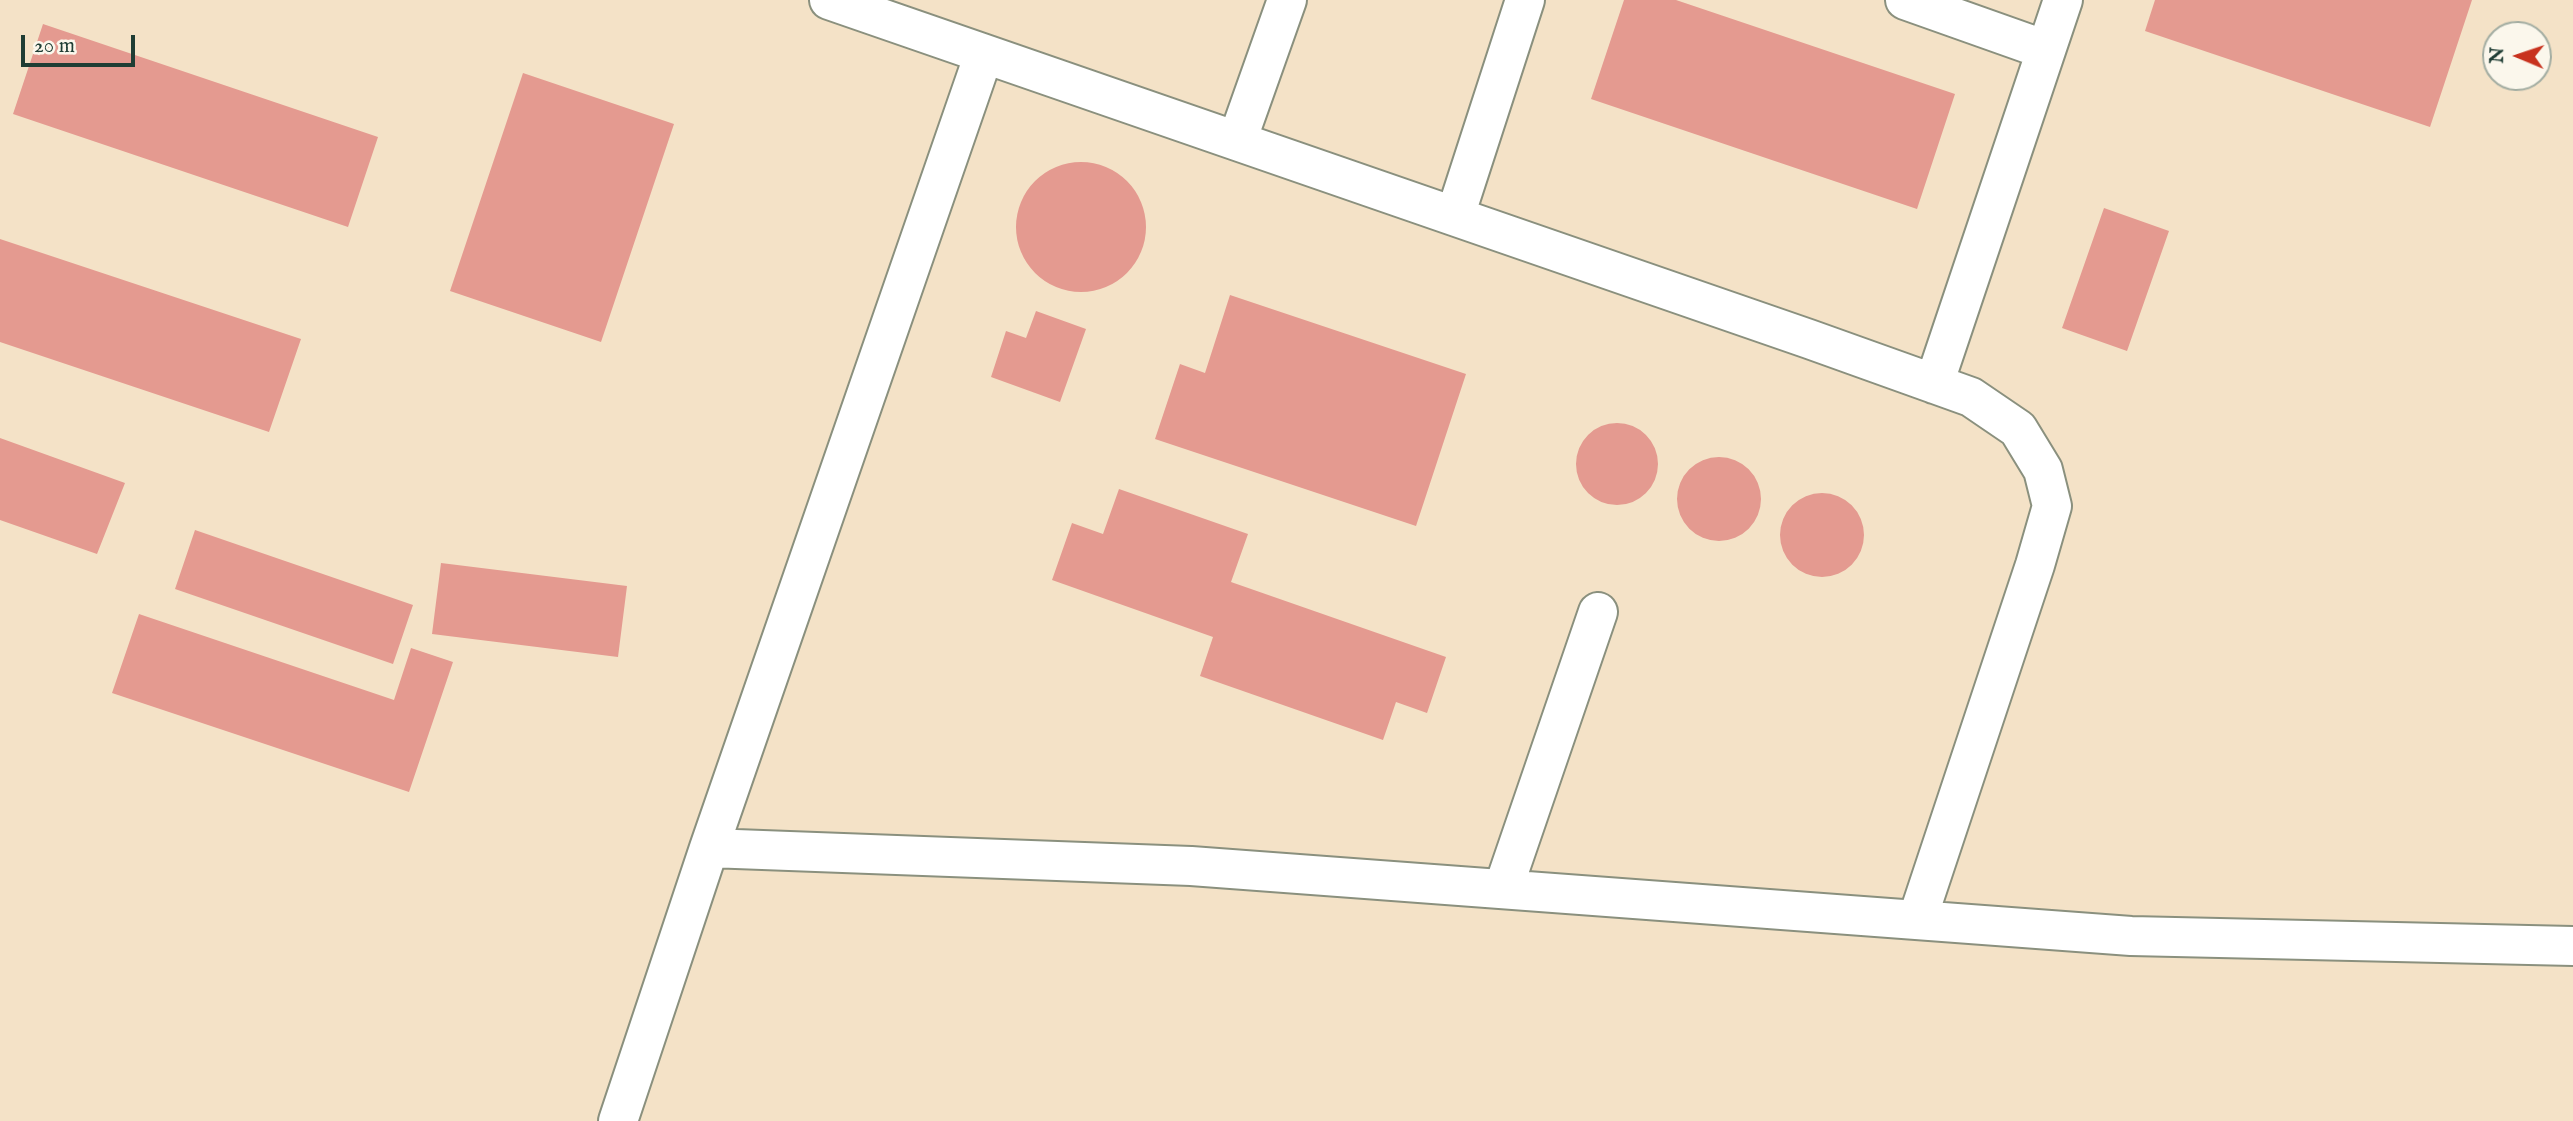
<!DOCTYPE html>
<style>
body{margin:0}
#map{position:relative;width:2573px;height:1121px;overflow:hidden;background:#f4e2c7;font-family:"IM FELL English",serif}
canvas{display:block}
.north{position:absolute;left:2482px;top:21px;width:70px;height:70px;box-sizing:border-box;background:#fbf7ec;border:2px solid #a3ada2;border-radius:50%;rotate:272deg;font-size:19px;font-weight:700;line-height:28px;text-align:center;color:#1f3d34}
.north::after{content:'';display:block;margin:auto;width:24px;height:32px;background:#c8321e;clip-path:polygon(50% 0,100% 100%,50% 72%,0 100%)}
.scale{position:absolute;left:21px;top:35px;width:114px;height:32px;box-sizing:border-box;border:4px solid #1f3d34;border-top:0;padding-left:9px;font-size:21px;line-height:24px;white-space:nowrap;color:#1f3d34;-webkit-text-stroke:5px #fbf7ec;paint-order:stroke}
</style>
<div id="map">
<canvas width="2573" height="1121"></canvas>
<div class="north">N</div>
<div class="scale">20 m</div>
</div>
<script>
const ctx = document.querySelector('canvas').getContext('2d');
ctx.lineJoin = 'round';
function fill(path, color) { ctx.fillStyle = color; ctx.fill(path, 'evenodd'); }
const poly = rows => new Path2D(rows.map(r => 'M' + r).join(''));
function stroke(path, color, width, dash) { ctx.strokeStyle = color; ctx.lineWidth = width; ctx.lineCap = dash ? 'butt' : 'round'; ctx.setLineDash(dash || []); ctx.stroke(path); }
const building = poly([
 [1624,0,1676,0,1955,94,1917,209,1591,99],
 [2155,0,2472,0,2430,127,2145,31],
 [43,24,378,137,348,227,13,114],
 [523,73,674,124,601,342,450,291],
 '1016 227a65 65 0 1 1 130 0a65 65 0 1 1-130 0Z',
 [2104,208,2169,231,2127,351,2062,328],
 [0,239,301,339,269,432,0,342],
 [1230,295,1466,374,1416,526,1155,439,1180,364,1205,373],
 [1036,311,1086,329,1060,402,991,377,1006,331,1026,338],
 '1576 464a41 41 0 1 1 82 0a41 41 0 1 1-82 0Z',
 [0,438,125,483,97,554,0,520],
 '1677 499a42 42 0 1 1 84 0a42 42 0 1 1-84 0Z',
 [1119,489,1248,534,1231,582,1446,657,1427,713,1396,702,1383,740,1200,676,1213,637,1052,580,1072,523,1103,534],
 '1780 535a42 42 0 1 1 84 0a42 42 0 1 1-84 0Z',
 [195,530,413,605,393,664,175,589],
 [441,563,627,586,618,657,432,634],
 [139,614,394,700,411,648,453,662,409,792,112,693]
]);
const minor = poly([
 [829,0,1809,339,1971,397,2018,429,2043,470,2052,506,2035,565,1917,920],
 [1905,0,2046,50],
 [1237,141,1287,0],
 [1455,216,1525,0],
 [1934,384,2063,0],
 [709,848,1191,866,2131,936,2573,946],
 [1503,889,1598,612],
 [618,1121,709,848,984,54]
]);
fill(building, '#e49a90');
stroke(minor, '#8a907e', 42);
stroke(minor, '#fff', 38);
</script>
